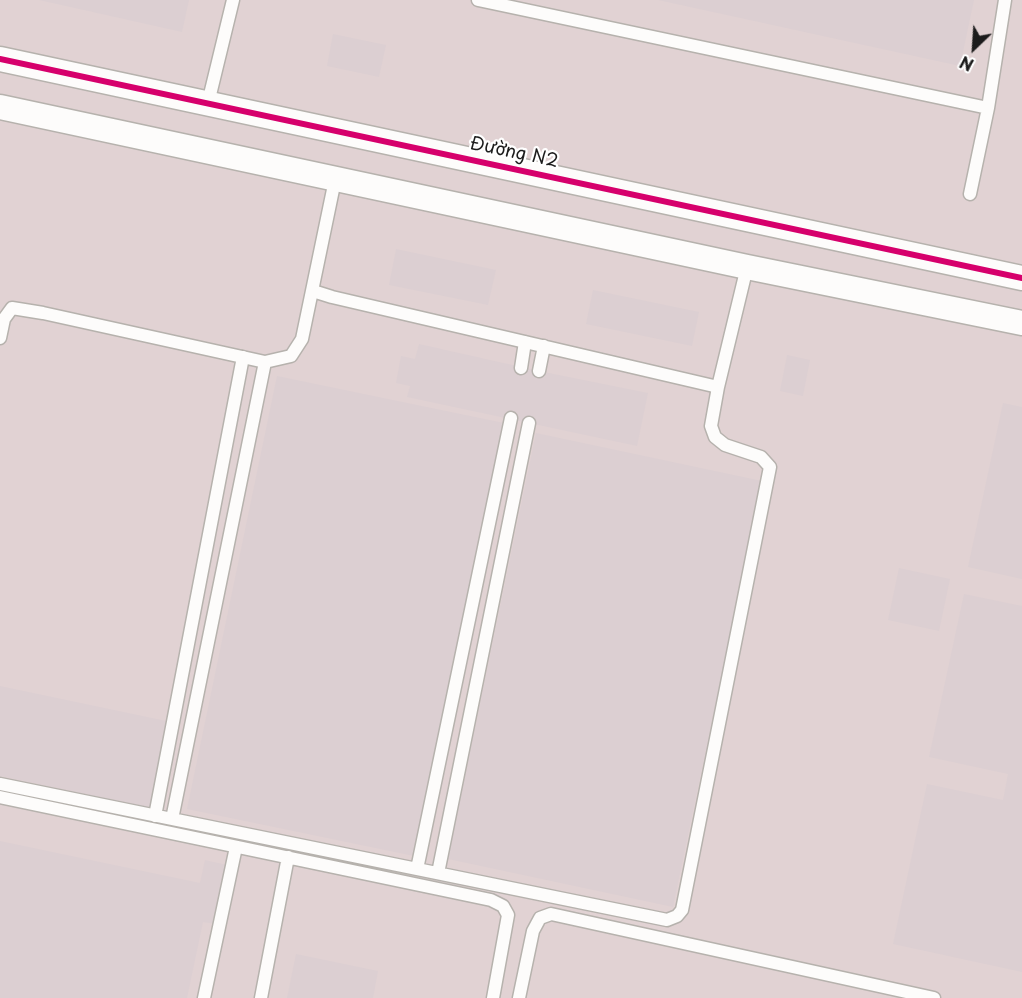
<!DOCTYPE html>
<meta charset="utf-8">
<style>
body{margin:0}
#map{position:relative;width:1022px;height:998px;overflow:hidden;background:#f3ebe2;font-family:"Playpen Sans",sans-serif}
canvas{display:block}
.north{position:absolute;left:944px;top:18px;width:60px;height:60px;-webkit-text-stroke:4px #fff;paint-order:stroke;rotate:205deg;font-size:16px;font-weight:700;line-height:24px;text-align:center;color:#1c1c1c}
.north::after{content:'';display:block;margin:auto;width:21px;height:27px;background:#1c1c1c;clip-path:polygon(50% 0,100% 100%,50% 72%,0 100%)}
</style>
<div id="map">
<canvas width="1022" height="998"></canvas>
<div class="north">N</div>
</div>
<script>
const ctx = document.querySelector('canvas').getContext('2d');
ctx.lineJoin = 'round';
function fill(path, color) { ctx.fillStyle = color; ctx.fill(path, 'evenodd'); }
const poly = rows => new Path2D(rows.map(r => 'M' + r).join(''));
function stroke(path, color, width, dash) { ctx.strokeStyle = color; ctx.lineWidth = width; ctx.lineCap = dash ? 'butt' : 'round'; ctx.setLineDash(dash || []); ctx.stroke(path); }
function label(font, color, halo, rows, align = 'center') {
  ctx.font = font + ' "Playpen Sans",sans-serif'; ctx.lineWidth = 4.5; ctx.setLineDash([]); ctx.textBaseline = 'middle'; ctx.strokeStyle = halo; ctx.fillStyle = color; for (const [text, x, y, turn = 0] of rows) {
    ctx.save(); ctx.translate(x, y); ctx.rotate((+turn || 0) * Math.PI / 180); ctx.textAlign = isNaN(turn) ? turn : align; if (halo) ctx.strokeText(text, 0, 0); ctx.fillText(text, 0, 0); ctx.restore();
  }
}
const industrial = poly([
 [0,0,1022,0,1022,998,0,998]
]);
const building = poly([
 [39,0,189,0,182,32],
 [658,0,974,0,960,66],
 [333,34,386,45,379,77,327,66],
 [396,249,496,270,488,305,389,285],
 [593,290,699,312,692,346,586,324],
 [419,344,539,371,648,393,637,446,407,397,410,386,396,383,401,356,415,359],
 [787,355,810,360,803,396,780,391],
 [277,376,504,423,414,856,187,809],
 [1003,403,1022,407,1022,579,968,567],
 [536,433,762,481,673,907,448,859],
 [899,568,950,579,939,631,888,620],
 [964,594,1022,606,1022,972,893,944,927,784,1003,800,1008,774,929,757],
 [0,686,171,722,153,808,0,776],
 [0,841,200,883,205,860,227,865,215,924,203,922,187,998,0,998],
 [296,954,378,971,373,998,287,998]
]);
const lane = poly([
 [478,0,988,108],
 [208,103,233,0],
 [970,194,988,108,1005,0],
 [313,291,332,297,718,387],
 [0,338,4,319,12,308,43,313,265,362,291,356,302,339,335,180],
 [521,368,525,342],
 [539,371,544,346],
 [0,784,667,920,677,916,682,910,770,467,761,457,725,445,715,437,711,426,718,387,747,267],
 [0,797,491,900,503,906,508,915,493,998],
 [155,816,243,357],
 [172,819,265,362],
 [417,869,511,418],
 [438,873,529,423],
 [204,998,236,847],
 [261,998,288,857],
 [519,998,533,931,540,918,551,914,934,998]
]);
const street = poly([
 [0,59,1022,278],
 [0,107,747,267,1022,323]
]);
const cycleway = poly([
 [0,59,1022,278]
]);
const streetNames = [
 ["Đường N2",514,153,12]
];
fill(industrial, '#e1d2d3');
fill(building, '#dccfd2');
stroke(lane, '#b6b2ad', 15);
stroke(street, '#b6b2ad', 27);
stroke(lane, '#fdfcfb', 12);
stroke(street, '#fdfcfb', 24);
stroke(cycleway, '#d6006c', 6);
label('18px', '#1c1c1c', '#fff', streetNames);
</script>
